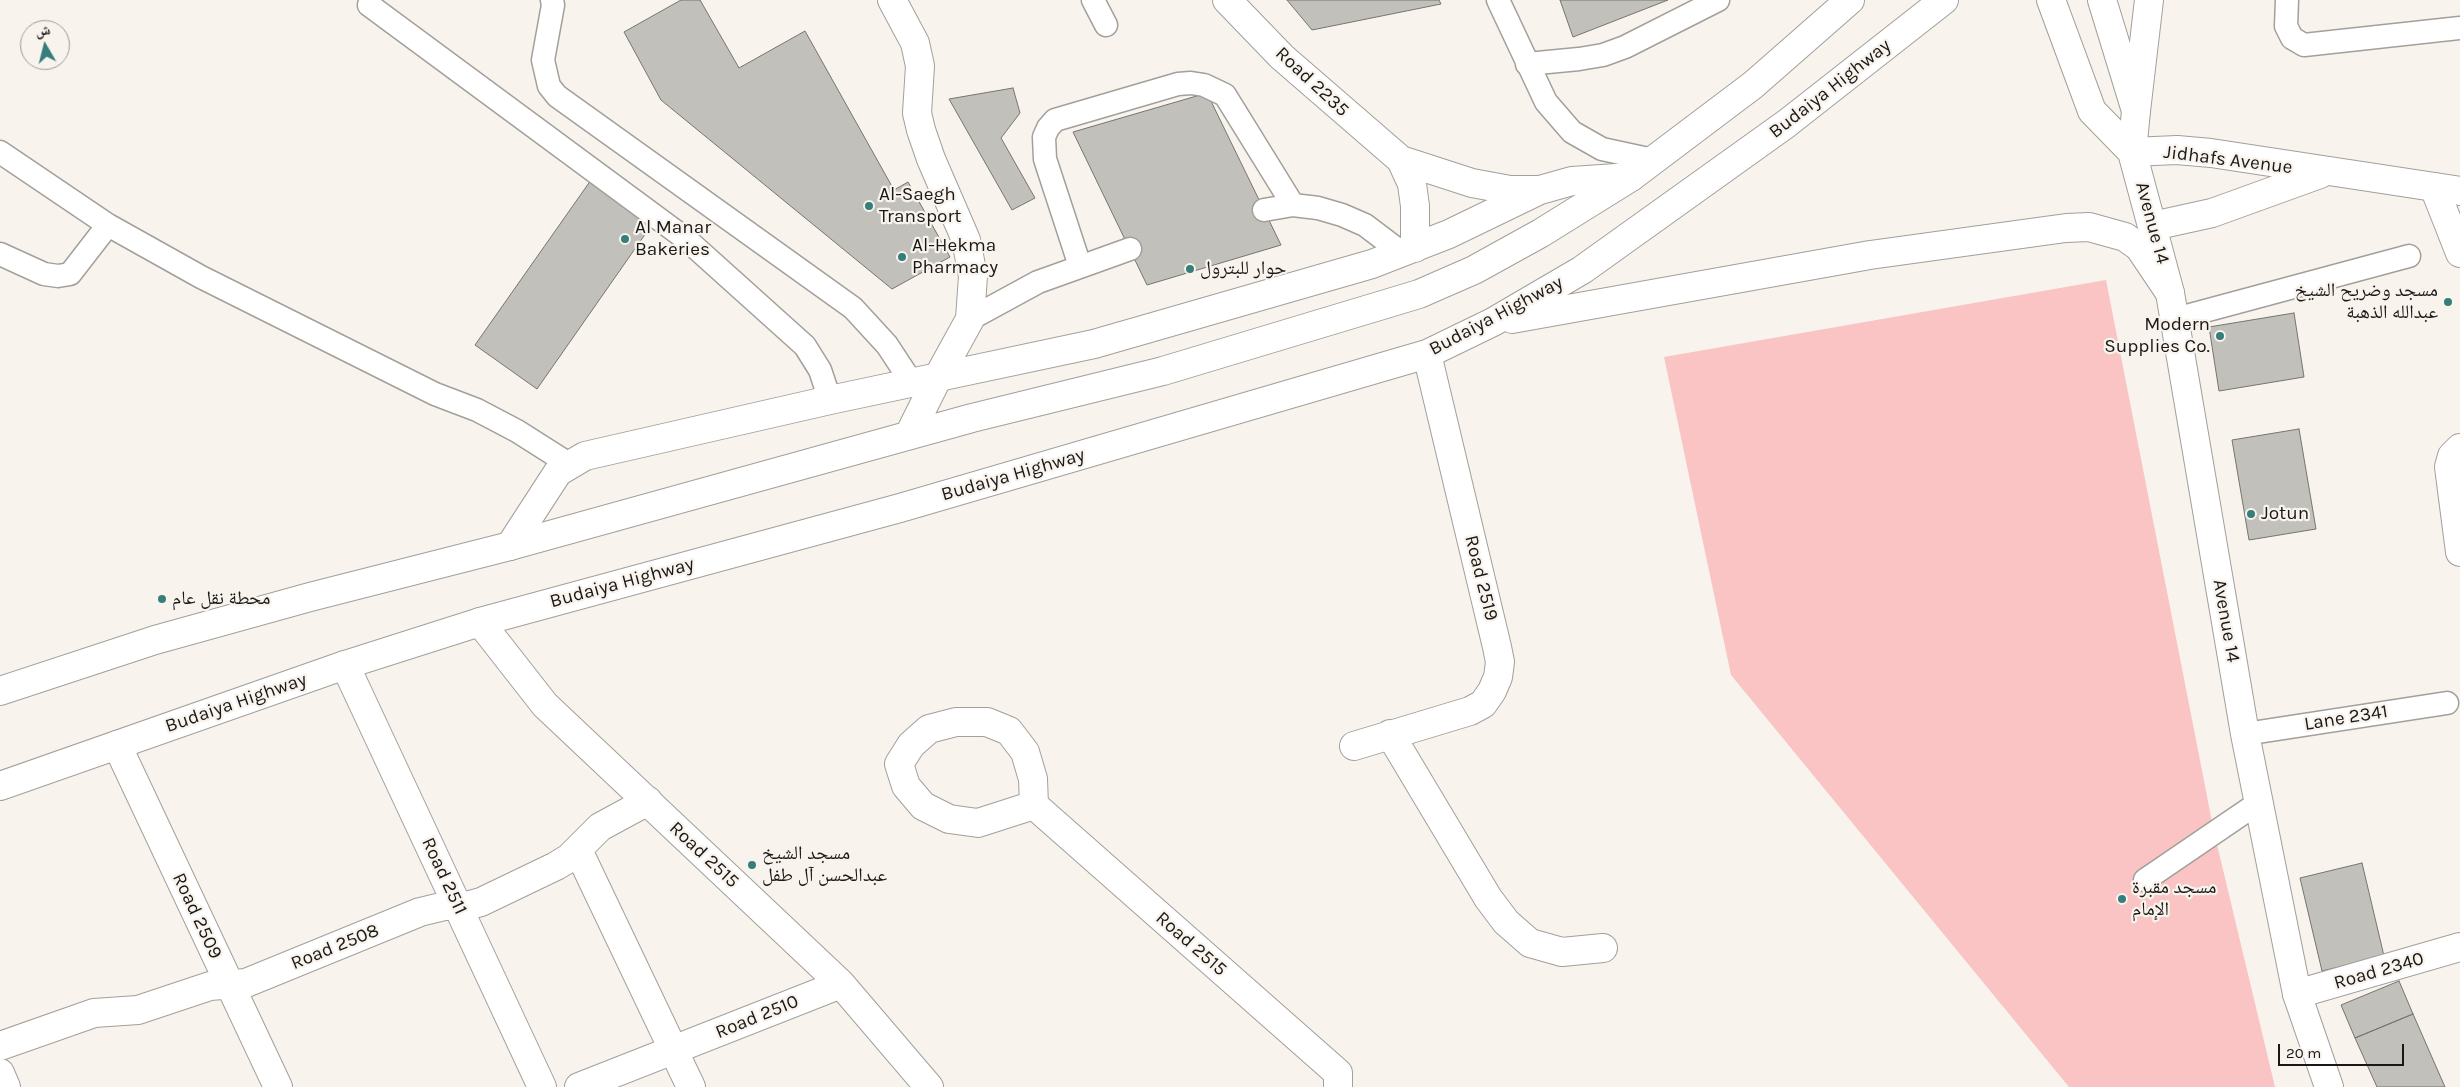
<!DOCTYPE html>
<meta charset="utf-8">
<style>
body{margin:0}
#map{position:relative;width:2460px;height:1087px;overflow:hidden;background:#f8f3ed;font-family:Karla,"Noto Naskh Arabic",sans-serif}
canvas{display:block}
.north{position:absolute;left:20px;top:20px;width:50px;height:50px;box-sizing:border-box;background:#f8f3ed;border:1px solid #9f9b97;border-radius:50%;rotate:352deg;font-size:14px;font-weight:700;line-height:20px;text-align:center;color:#1a1816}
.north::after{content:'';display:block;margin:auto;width:18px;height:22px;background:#357e7c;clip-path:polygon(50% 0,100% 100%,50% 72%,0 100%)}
.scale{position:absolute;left:2278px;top:1044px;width:126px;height:22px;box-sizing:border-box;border:2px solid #1a1816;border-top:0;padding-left:6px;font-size:15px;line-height:18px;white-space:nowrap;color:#1a1816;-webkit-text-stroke:4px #f8f3ed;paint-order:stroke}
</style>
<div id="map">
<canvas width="2460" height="1087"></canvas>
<div class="north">ش</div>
<div class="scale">20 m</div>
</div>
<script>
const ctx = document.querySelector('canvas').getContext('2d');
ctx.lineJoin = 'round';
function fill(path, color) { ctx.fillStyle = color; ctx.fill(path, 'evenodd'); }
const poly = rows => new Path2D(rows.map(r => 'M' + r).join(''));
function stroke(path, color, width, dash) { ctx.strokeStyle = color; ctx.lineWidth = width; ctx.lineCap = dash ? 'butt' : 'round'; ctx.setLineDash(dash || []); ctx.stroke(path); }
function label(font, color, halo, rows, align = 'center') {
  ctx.font = font + ' Karla,"Noto Naskh Arabic",sans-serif'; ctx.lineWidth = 4.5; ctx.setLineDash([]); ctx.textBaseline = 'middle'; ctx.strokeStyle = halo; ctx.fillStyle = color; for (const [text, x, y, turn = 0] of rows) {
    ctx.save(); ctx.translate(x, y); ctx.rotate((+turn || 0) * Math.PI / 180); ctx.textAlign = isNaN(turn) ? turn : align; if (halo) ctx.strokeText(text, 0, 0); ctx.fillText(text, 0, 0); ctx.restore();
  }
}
const green = poly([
 [2106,280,2214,832,2275,1087,2069,1087,1731,675,1664,357]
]);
const building = poly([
 [681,0,700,0,739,68,805,31,894,190,908,182,950,257,892,289,661,100,624,32,681,0],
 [1287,0,1439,0,1441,4,1312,30,1287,0],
 [1560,0,1668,0,1573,37,1560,0],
 [1013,88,1020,113,1001,138,1035,198,1012,210,949,99,1013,88],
 [1207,93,1281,245,1147,285,1073,132,1207,93],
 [591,180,653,223,537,389,475,345,591,180],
 [2294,313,2304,377,2219,391,2209,327,2294,313],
 [2299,429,2316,529,2249,540,2232,440,2299,429],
 [2362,863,2384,956,2322,971,2300,878,2362,863],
 [2399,981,2413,1014,2355,1038,2341,1005,2399,981],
 [2413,1014,2445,1087,2377,1087,2355,1038,2413,1014]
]);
const lane = poly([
 [552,0,553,5,543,60,549,86,557,96,853,308,887,345,912,383],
 [1093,0,1106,25],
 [1498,0,1546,102,1572,132,1602,149,1653,160],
 [2287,0,2286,26,2292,38,2304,45,2460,28],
 [369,5,686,239,805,346,820,370,830,400],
 [1527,64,1579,59,1603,55,1625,47,1718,0],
 [0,152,108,225],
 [1264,210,1293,205,1318,208,1342,215,1365,225,1402,253],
 [0,254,44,274,58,276,70,274,108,225,201,277,435,394,477,410,517,431,569,464],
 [1080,266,1045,159,1044,137,1048,128,1055,120,1178,84,1191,83,1204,85,1225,95,1293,205],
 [970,319,1038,282,1130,249],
 [2175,319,2409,256],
 [2245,734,2447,703],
 [2145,880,2258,803]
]);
const street = poly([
 [892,0,915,43,920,66,917,113,921,130,931,159,966,240,973,276,970,319,937,379],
 [1227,0,1282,57,1401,160,1472,183,1510,190,1539,190],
 [1401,160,1412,184,1415,206,1415,248],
 [2434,187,2460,253],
 [2460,448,2452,456,2449,467,2460,552],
 [510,546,558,472,585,456,830,400,1094,344,1372,264,1449,234,1540,190,1572,181,1631,177],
 [480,622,545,705,841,984,929,1087],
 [345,665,542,1087],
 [1390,734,1488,898,1506,922,1530,943,1562,952,1603,948],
 [117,745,278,1087],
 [1354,746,1470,711,1483,704,1492,691,1498,677,1500,662,1497,647,1427,354],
 [1034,805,978,823,949,819,923,806,906,786,899,764,911,745,929,729,956,722,987,722,1009,731,1025,752,1033,779,1034,805,1338,1073,1338,1087],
 [578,850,691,1087],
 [2297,994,2460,947],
 [0,1046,94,1013,138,1010,210,986,246,983,420,912,445,906,470,905,481,902,556,866,569,858,600,827,648,801],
 [0,1073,6,1087],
 [579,1087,841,984]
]);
const secondary = poly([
 [2051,0,2092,111,2132,152],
 [2102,0,2136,111,2132,152,2170,293,2245,734,2297,994,2329,1087],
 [2132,152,2177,150,2211,153,2460,191],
 [2153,226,2212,213,2320,174]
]);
const primary = poly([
 [2136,111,2149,0],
 [1512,319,1870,255,2066,228,2089,227,2125,237,2139,247,2170,293],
 [909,435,937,379],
 [0,691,155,640,310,597,510,546,972,418,1163,371,1419,294,1474,270,1541,233,1631,177,1753,85,1850,0],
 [0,786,345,665,480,622,900,508,1427,354,1493,322,1582,270,1786,124,1944,0]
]);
const markers = [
 [869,206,5,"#357e7c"],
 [625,239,5,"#357e7c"],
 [902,257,5,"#357e7c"],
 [1190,269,5,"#357e7c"],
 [2448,302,5,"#357e7c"],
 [2220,336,5,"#357e7c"],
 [2251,514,5,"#357e7c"],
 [162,599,5,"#357e7c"],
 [752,865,5,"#357e7c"],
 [2122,899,5,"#357e7c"]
];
const streetNames = [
 ["Road 2235",1312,82,43],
 ["Budaiya Highway",1830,89,-38],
 ["Jidhafs Avenue",2228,160,7],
 ["Avenue 14",2152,223,75],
 ["Budaiya Highway",1496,316,-28],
 ["Budaiya Highway",1013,475,-16],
 ["Road 2519",1481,578,76],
 ["Budaiya Highway",622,583,-15],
 ["Avenue 14",2226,621,80],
 ["Budaiya Highway",236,703,-19],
 ["Lane 2341",2346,718,-9],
 ["Road 2515",704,855,43],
 ["Road 2511",444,876,65],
 ["Road 2509",197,916,65],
 ["Road 2515",1191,944,41],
 ["Road 2508",335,947,-22],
 ["Road 2340",2379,971,-16],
 ["Road 2510",757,1017,-22]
];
const poiNames = [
 ["Al-Saegh",879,195],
 ["Transport",879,217],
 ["Al Manar",635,228],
 ["Bakeries",635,250],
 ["Al-Hekma",912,246],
 ["Pharmacy",912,268],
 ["حوار للبترول",1200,269],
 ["مسجد وضريح الشيخ",2438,291,"right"],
 ["عبدالله الذهبة",2438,313,"right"],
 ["Modern",2210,325,"right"],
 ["Supplies Co.",2210,347,"right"],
 ["Jotun",2261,514],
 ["محطة نقل عام",172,599],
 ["مسجد الشيخ",762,854],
 ["عبدالحسن آل طفل",762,876],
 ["مسجد مقبرة",2132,888],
 ["الإمام",2132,910]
];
fill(green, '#f9c4c3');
fill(building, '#c2c0ba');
stroke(building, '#76746e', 1);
stroke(lane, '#a39f9a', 25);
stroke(street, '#a39f9a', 30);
stroke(secondary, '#a39f9a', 30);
stroke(primary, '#a39f9a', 30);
stroke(lane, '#fff', 22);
stroke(street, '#fff', 28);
stroke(secondary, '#fff', 28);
stroke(primary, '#fff', 28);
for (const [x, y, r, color] of markers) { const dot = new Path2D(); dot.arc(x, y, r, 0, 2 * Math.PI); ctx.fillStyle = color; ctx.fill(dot); stroke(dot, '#f8f3ed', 2); }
label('19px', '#1a1816', '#f8f3ed', streetNames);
label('19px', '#1a1816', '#f8f3ed', poiNames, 'left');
</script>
